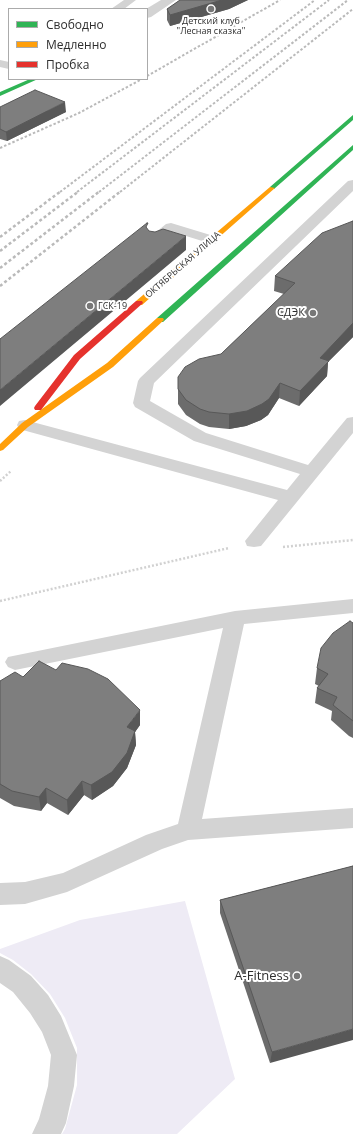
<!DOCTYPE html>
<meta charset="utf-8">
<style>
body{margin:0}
#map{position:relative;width:353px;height:1134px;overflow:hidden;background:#fff;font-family:"Open Sans",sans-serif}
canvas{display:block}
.legend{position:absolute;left:8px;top:8px;width:140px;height:72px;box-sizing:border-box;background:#fff;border:1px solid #ababab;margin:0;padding:5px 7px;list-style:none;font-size:12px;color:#2e2e2e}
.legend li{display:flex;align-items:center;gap:8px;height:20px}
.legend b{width:20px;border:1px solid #ababab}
</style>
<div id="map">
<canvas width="353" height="1134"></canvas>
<ul class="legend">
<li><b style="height:5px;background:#30b455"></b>Свободно</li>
<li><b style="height:5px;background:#ff9f0a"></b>Медленно</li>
<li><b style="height:5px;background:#e5322d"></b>Пробка</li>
</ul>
</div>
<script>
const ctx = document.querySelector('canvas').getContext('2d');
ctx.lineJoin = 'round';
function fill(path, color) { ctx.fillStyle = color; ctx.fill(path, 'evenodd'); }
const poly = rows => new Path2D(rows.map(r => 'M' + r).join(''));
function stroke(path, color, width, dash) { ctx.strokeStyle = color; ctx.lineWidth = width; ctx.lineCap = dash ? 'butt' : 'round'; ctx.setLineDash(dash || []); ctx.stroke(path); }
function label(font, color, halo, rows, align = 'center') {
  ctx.font = font + ' "Open Sans",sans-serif'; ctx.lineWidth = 4; ctx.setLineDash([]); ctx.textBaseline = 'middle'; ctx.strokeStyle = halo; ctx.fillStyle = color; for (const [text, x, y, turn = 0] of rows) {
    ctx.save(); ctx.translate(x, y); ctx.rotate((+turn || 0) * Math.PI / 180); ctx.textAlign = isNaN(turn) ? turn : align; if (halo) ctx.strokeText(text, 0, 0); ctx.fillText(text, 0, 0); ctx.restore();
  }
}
const green = poly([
 [185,901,235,1079,177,1134,62,1134,65,1129,77,1085,77,1048,65,1018,50,994,31,974,13,960,0,953,0,949,80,920]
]);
const path = poly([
 [0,481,11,471],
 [283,547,353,540],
 [0,601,229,548]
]);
const lane = poly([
 [124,0,136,0,124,9,111,9,124,0],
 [0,60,9,62,9,69,0,67,0,60],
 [353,180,353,191,154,383,150,401,206,433,308,465,347,418,353,417,353,433,261,546,254,547,247,546,245,541,278,500,19,429,17,425,19,421,25,420,287,490,300,474,194,441,135,407,133,403,138,381,140,378,348,181,353,180],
 [171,223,217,237,219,240,217,243,212,244,173,232,160,243,155,244,150,243,148,240,150,237,166,224,171,223],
 [353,599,353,613,244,624,202,819,353,808,353,828,188,840,162,849,67,892,25,904,0,905,0,883,25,882,63,873,146,835,178,824,223,628,15,670,8,667,5,662,8,657,235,611,353,599],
 [0,956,9,960,31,976,48,995,61,1016,77,1055,74,1086,66,1123,61,1134,32,1134,39,1119,48,1086,51,1055,42,1032,30,1013,13,992,0,983,0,956]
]);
const street = poly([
 [161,0,176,0,151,17,147,18,146,9,161,0]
]);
const fast = poly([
 [30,79,38,79,0,96,0,92,30,79],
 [353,115,353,120,274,189,270,189,270,187,353,115],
 [353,145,353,150,163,322,157,322,157,318,353,145]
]);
const slow = poly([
 [270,187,275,188,142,305,136,305,136,301,270,187],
 [157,318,163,318,164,320,113,367,28,427,3,450,0,451,0,444,22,423,107,363,157,318]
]);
const jam = poly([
 [136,301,142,301,143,303,80,359,41,410,35,410,34,408,35,406,74,355,136,301]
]);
const railFar1 = poly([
 [147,76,280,0],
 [0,148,79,113,142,79],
 [60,192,315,0],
 [77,192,329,0],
 [99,192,348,0],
 [120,192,353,9]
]);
const rail = poly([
 [0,237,61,191],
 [0,251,79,191],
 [0,268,100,191],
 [0,286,121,191]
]);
const wall = poly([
 [180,0,248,0,229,9,170,26,167,20,167,9],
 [0,107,66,112,7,141,0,139],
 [353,221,353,337,328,362,327,376,299,406,279,398,268,415,261,420,246,426,229,429,209,427,200,424,186,415,178,404,178,377,221,354,284,294,274,291,275,276],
 [353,623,353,738,349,736,331,720,332,711,315,703,317,688,319,686,315,684,317,668],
 [23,677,140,725,135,732,136,745,127,768,113,786,92,800,84,795,68,815,47,803,41,811,14,806,0,798,0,681],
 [353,866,270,1063,220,913,220,900]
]);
const shadedWall = poly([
 [222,0,248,0,229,9,170,26,170,15],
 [65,102,66,112,7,141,6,132],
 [186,236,186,250,0,406,0,390],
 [353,323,353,337,328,362,327,376,299,406,300,391,320,358],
 [280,383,279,398,268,415,261,420,246,426,229,429,229,414],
 [140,710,140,725,135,732,136,745,127,768,113,786,92,800,91,785,127,727],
 [82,781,84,795,68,815,67,800],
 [46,788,47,803,41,811,39,797],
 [353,1029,353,1040,270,1063,272,1052]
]);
const building = poly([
 [180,0,222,0,170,15,167,9,180,0],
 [35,90,65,102,6,132,0,129,0,107,35,90],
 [353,221,353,323,320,358,329,361,300,391,280,383,269,399,262,404,247,411,229,414,209,412,200,409,186,400,178,389,178,377,185,367,199,359,221,354,295,283,275,276,322,233,353,221],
 [147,223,148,223,146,227,149,231,155,232,163,229,186,236,0,390,0,339,147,223],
 [350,621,353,623,353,721,333,705,337,697,317,688,328,674,317,668,321,648,333,633,350,621],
 [39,661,56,670,62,663,88,669,108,679,140,710,127,727,135,731,127,753,112,772,91,785,82,781,67,800,46,788,39,797,12,791,0,784,0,681,15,672,23,677,39,661],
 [353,866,353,1029,272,1052,220,900,353,866]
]);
const markers = [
 [211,9,4,"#777"],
 [90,306,4,"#777"],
 [313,313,4,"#777"],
 [297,976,4,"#777"]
];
const farPoinames = [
 ["Детский клуб",211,21],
 ["\"Лесная сказка\"",211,31],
 ["ГСК-19",98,306,"left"]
];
const farStreetnames = [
 ["ОКТЯБРЬСКАЯ УЛИЦА",183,265,-41]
];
const poiNames = [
 ["СДЭК",305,313]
];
const nearPoinames = [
 ["A-Fitness",289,976]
];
fill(green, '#eeebf5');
stroke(path, '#d1d1d1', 2.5, [2, 2]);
fill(lane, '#d3d3d3');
fill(street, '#d3d3d3');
fill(fast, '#30b455');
fill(slow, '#ff9f0a');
fill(jam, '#e5322d');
stroke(railFar1, '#bababa', 2, [2.5, 2]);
stroke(rail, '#bababa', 2.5, [3, 2.5]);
fill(wall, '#6c6c6c');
fill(shadedWall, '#585858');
fill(building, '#7e7e7e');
stroke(building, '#585858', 1);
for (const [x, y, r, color] of markers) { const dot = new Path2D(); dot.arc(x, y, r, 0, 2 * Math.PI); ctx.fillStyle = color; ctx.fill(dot); stroke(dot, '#fff', 1.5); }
label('9px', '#2e2e2e', '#fff', farPoinames);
label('9px', '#2e2e2e', '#fff', farStreetnames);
label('11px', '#2e2e2e', '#fff', poiNames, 'right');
label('13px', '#2e2e2e', '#fff', nearPoinames, 'right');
</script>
